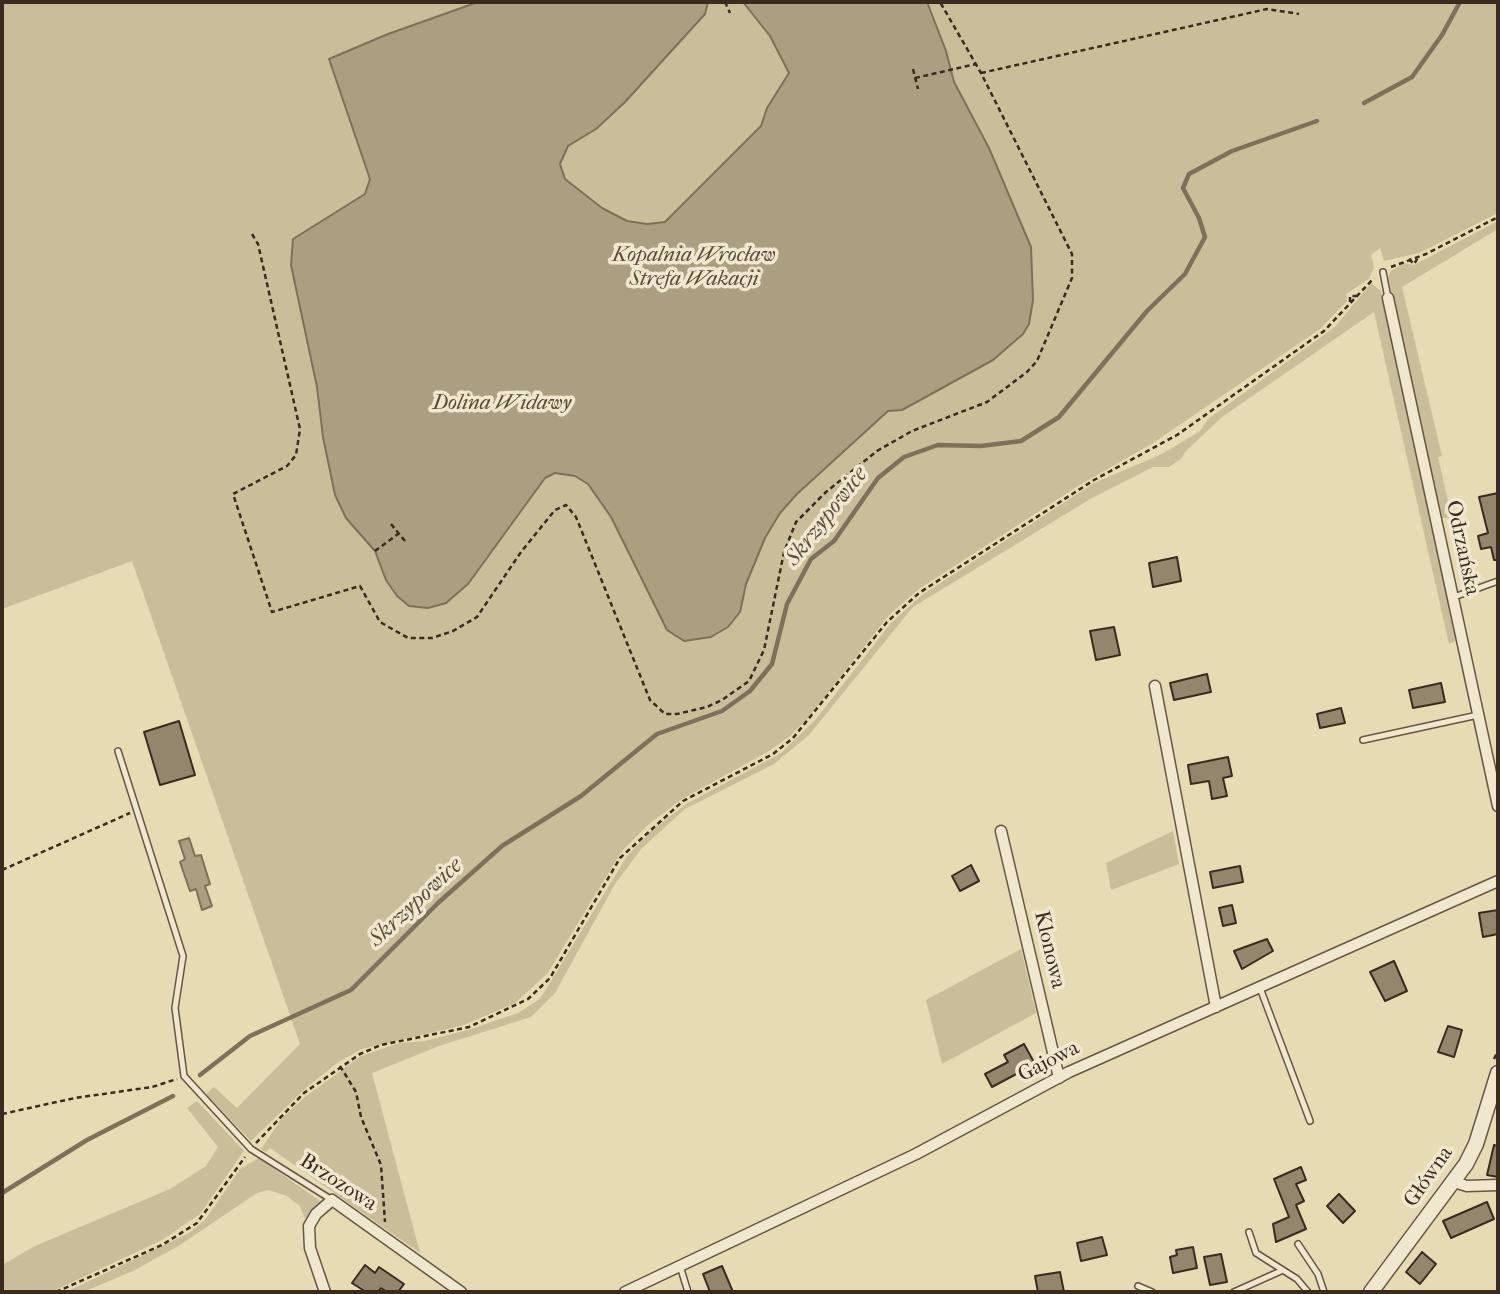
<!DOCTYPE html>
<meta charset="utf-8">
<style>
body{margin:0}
#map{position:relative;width:1500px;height:1294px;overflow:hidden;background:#e7dbb3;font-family:"IM FELL French Canon",serif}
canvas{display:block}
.frame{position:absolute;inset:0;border:4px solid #3a2a20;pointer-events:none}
</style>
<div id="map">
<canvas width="1500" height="1294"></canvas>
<div class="frame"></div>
</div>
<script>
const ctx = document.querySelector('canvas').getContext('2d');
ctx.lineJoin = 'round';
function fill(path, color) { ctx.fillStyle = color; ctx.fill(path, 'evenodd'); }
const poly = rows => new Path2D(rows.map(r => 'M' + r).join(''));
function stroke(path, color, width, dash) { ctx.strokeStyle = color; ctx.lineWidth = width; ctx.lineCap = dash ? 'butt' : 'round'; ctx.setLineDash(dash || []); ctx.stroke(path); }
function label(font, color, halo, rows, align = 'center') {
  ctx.font = font + ' "IM FELL French Canon",serif'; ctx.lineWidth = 7; ctx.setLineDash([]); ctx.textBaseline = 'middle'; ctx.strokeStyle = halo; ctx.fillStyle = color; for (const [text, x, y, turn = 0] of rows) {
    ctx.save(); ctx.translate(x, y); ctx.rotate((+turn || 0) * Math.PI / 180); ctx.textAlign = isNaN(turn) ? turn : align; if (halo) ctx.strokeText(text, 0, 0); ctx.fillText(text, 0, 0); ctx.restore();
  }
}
const green = poly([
 [2,2,1498,2,1498,213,1419,253,1384,261,1380,248,1371,255,1374,267,1369,279,1346,294,1347,301,1320,329,1153,443,1078,486,919,589,890,614,808,718,790,736,769,751,682,799,649,824,622,851,547,974,515,1003,464,1025,362,1049,337,1063,307,1087,251,1141,206,1094,214,1087,237,1108,300,1044,132,561,2,609],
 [1498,221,1498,229,1402,287,1442,456,1438,457,1452,518,1442,518,1388,277,1391,271,1404,263,1414,265],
 [1371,283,1381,291,1458,640,1449,644,1374,312,1222,417,1185,452,1182,458,1169,467,1153,467,1092,498,913,607,809,735,774,764,685,809,642,848,615,884,555,993,531,1017,439,1046,372,1073,420,1253,270,1148,266,1152,261,1149,282,1118,305,1097,361,1056,399,1043,425,1041,471,1029,518,1013,540,999,627,856,652,830,686,804,781,753,816,719,891,623,922,595,1094,483,1162,454,1200,431,1208,419,1335,327],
 [1173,831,1179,864,1111,890,1106,863],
 [1021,949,1036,1013,942,1064,926,1000],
 [197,1101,244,1151,200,1214,162,1240,51,1292,2,1292,2,1265,35,1246,170,1189,206,1166,218,1147,187,1108],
 [259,1158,320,1201,305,1219,300,1206,287,1196,268,1190,257,1193,180,1245,133,1271,83,1292,66,1292,189,1233,205,1220,240,1169]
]);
const water = poly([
 [478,2,708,2,705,14,625,102,596,129,568,146,560,164,565,179,602,208,627,221,647,224,665,222,761,126,767,108,789,73,770,36,743,2,927,2,946,51,954,82,989,148,1031,247,1033,300,1029,324,1023,334,993,360,902,410,888,411,797,494,780,513,765,538,746,584,740,612,728,627,711,637,684,641,667,630,611,517,588,484,575,476,555,473,545,478,468,584,446,603,428,608,409,606,397,596,386,580,375,551,346,518,335,495,323,437,317,387,291,265,293,239,365,194,370,179,329,59,388,34,478,2],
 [189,838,195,856,201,855,210,884,205,886,212,906,202,910,196,889,190,891,180,862,185,859,179,841,189,838]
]);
const stream = poly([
 [1364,103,1412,77,1442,35,1460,2],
 [200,1075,250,1036,351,990,438,903,502,846,581,796,657,734,722,711,750,691,772,664,787,604,811,559,834,541,878,478,904,457,938,445,981,446,1021,441,1059,417,1147,311,1185,274,1205,237,1199,218,1183,188,1189,174,1232,151,1317,121],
 [2,1193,87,1140,173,1096]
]);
const building = poly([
 [1498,493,1498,560,1494,560,1491,547,1481,549,1478,536,1488,533,1479,497,1498,493],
 [1177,557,1181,581,1153,587,1149,563,1177,557],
 [1114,627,1120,655,1096,660,1090,631,1114,627],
 [1207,674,1211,692,1174,700,1170,683,1207,674],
 [1441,683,1445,702,1413,708,1409,690,1441,683],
 [1341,708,1345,723,1320,728,1317,714,1341,708],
 [179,721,195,775,160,785,144,732,179,721],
 [1228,757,1232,776,1223,778,1227,796,1212,799,1209,781,1191,784,1188,765,1228,757],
 [971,865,979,881,960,891,952,876,971,865],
 [1240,866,1243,882,1213,888,1210,872,1240,866],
 [1232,905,1236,923,1223,926,1219,908,1232,905],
 [1498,910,1498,934,1483,937,1479,913,1498,910],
 [1267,939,1273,951,1242,969,1234,951,1267,939],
 [1394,961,1407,991,1385,1001,1370,972,1394,961],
 [1448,1026,1462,1030,1454,1057,1438,1052,1448,1026],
 [1024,1044,1035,1064,992,1087,985,1074,1008,1062,1004,1055,1024,1044],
 [1494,1145,1498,1146,1498,1177,1487,1175,1494,1145],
 [1301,1167,1306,1180,1296,1184,1304,1201,1296,1205,1306,1229,1276,1242,1273,1224,1289,1217,1274,1179,1301,1167],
 [1339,1194,1355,1211,1343,1223,1327,1206,1339,1194],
 [1487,1202,1494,1219,1451,1238,1443,1221,1487,1202],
 [1102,1237,1107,1255,1081,1261,1077,1243,1102,1237],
 [1193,1247,1197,1268,1173,1273,1170,1257,1177,1255,1176,1250,1193,1247],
 [1422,1252,1436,1264,1420,1284,1406,1272,1422,1252],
 [1221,1254,1227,1282,1210,1285,1204,1257,1221,1254],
 [365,1265,375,1273,379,1267,404,1284,398,1292,387,1292,381,1288,378,1292,366,1292,352,1283,365,1265],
 [722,1266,733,1292,710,1292,703,1274,722,1266],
 [1060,1272,1064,1292,1038,1292,1035,1276,1060,1272]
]);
const path = poly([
 [725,2,730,13],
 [913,69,918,89],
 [981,73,1267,9,1299,14],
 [915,78,976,64],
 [252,234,258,244,300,429,296,455,287,466,233,494,272,612,360,586,380,622,408,638,432,638,453,631,477,617,521,552,555,510,566,505,576,517,650,700,665,714,677,714,707,707,722,700,749,681,764,650,784,552,796,522,826,492,877,451,912,431,987,402,1027,372,1037,361,1072,278,1072,254,981,73,940,2],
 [1409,259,1414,264,1419,256],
 [1391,267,1426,254,1498,217],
 [1350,302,1350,296,1357,296],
 [391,524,405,541],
 [375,551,398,534],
 [2,870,130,813],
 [1494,1059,1498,1051],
 [340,1066,356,1092,361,1117,381,1165,385,1222],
 [2,1114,75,1098,152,1087,177,1079],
 [256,1143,304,1093,360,1054,381,1045,469,1027,528,999,550,978,620,858,683,801,773,754,793,738,887,622,919,593,1094,480,1177,435,1324,331,1374,278],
 [56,1292,162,1245,197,1223,245,1157]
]);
const service = poly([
 [1383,272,1388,298],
 [1454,597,1498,581],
 [1363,740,1478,715],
 [118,751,183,956,175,1008,184,1076,251,1149,332,1200],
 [1260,988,1310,1121],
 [1249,1232,1256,1253,1297,1279,1308,1292],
 [1298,1244,1318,1274,1324,1292],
 [680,1266,688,1292],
 [1138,1286,1152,1292],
 [1234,1292,1283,1270]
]);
const minor = poly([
 [1388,298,1498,806],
 [1155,686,1216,1007],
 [1001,831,1059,1078],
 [1454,1182,1467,1186,1498,1185],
 [325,1292,310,1248,309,1226,316,1214,332,1200,461,1292],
 [625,1292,916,1154,1069,1072,1498,881]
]);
const tertiary = poly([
 [1371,1292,1466,1164,1476,1144,1498,1073]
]);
const parkNames = [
 ["Kopalnia Wrocław",694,256],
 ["Strefa Wakacji",694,280],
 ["Dolina Widawy",502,404]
];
const streetNames = [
 ["Odrzańska",1462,548,78],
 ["Klonowa",1049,950,77],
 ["Gajowa",1049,1062,-27],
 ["Główna",1429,1177,-55],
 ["Brzozowa",338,1183,33]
];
const waterNames = [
 ["Skrzypowice",827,517,-52],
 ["Skrzypowice",416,903,-43]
];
fill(green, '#cabd9a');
fill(water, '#ac9f81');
stroke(water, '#7e705a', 2);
stroke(stream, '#7e705a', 4.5);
fill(building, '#94866c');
stroke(building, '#3a2a20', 2);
stroke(service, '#655645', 8);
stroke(minor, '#655645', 13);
stroke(tertiary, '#655645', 17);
stroke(path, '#3a2a20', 2.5, [5, 3.5]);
stroke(service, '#efe8ce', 5);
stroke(minor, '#efe8ce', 10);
stroke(tertiary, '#efe8ce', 14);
label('italic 21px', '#574738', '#efe8ce', parkNames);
label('21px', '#3a2a20', '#efe8ce', streetNames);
label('italic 23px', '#5c4d3d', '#efe8ce', waterNames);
</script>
